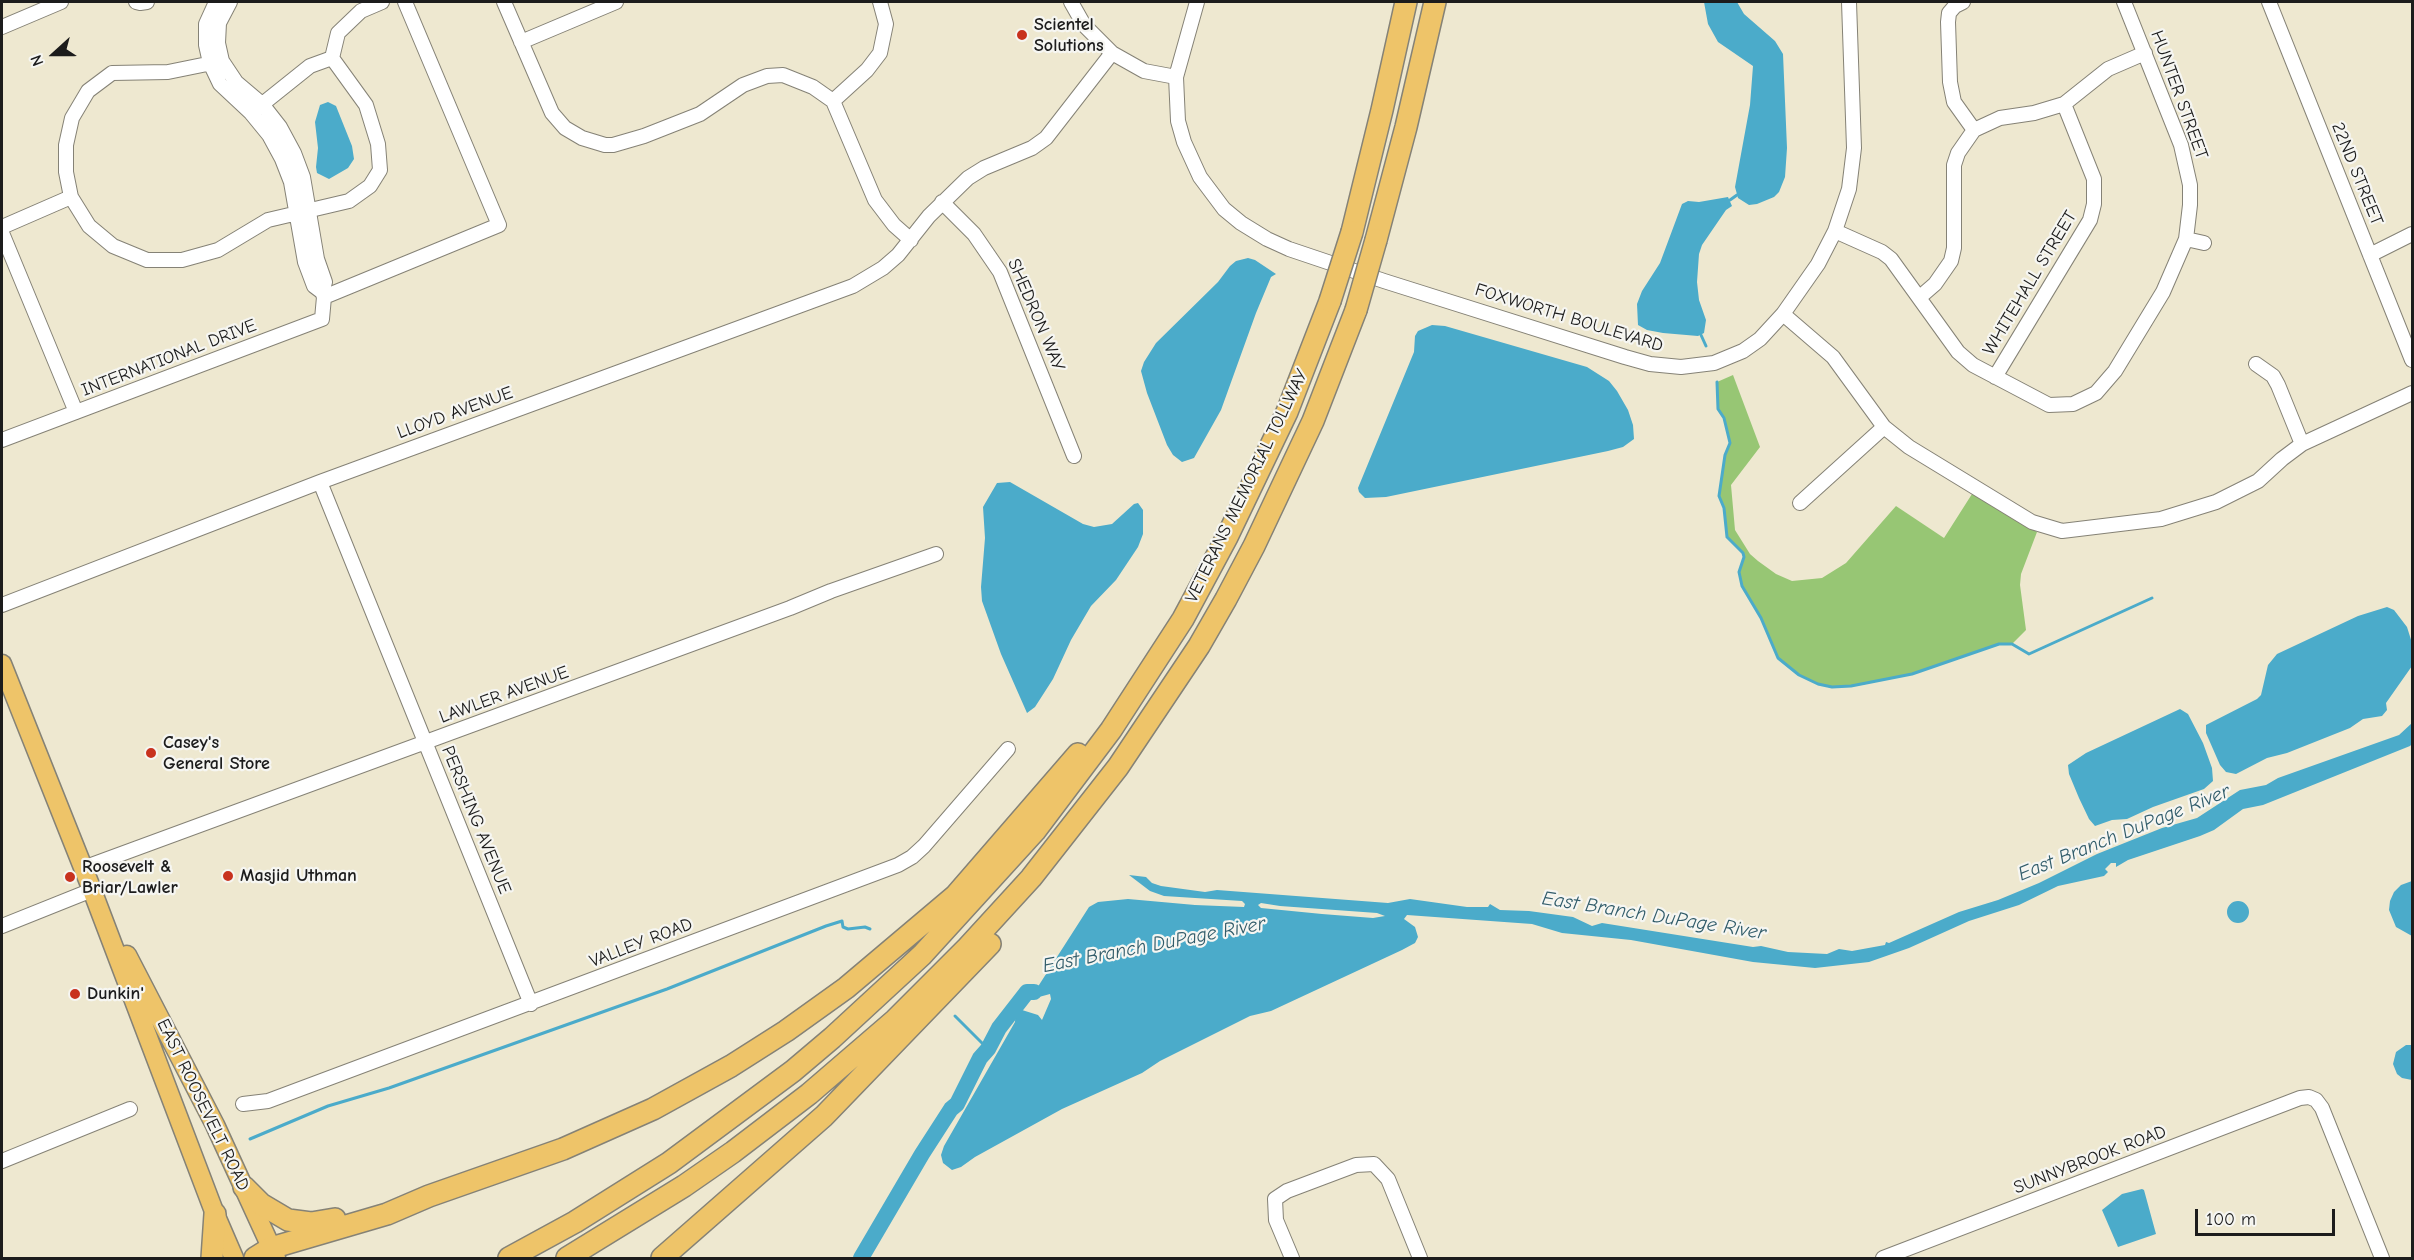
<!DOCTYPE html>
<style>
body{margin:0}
#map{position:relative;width:2414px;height:1260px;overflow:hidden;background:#eee8d0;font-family:"Comic Neue",sans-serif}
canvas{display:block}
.frame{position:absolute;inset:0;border:3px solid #1c1c1c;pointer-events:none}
.north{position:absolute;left:24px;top:24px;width:60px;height:60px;-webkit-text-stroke:4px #f6f6f2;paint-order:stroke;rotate:249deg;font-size:16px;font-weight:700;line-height:24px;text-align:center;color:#1c1c1c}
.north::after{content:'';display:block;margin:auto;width:21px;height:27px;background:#1c1c1c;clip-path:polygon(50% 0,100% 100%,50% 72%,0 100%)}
.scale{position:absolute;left:2195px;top:1209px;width:140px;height:27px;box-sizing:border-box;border:3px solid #1c1c1c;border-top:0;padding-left:8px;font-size:18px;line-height:21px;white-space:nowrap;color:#1c1c1c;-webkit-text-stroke:4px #f6f6f2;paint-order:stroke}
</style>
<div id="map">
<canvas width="2414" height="1260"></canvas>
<div class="frame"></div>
<div class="north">N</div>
<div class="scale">100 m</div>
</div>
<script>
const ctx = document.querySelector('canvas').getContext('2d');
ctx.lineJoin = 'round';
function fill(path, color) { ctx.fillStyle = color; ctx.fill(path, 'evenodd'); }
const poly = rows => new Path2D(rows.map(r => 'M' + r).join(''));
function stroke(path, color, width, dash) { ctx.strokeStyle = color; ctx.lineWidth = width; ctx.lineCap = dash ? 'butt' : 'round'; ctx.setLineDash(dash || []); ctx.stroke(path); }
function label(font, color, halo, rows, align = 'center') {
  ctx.font = font + ' "Comic Neue",sans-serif'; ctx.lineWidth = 4.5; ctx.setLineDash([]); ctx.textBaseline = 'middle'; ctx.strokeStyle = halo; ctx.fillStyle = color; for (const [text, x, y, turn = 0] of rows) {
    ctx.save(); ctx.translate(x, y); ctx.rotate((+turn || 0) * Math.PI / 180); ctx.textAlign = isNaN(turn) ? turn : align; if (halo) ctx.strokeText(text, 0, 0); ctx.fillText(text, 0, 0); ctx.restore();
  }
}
const green = poly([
 [1733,375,1760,447,1731,485,1735,530,1750,554,1758,561,1776,574,1792,581,1822,578,1846,563,1896,506,1944,538,1972,494,2037,532,2021,574,2020,585,2026,630,2012,644,1999,644,1912,674,1851,686,1832,687,1818,684,1799,675,1785,665,1778,658,1761,618,1742,586,1739,572,1744,557,1743,552,1727,537,1724,508,1719,496,1725,455,1730,443,1724,418,1718,409,1717,382]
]);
const water = poly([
 [1704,2,1737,2,1744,14,1775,41,1783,54,1787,148,1785,177,1779,192,1774,197,1757,204,1749,205,1738,198,1735,187,1750,105,1753,66,1718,42,1708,24],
 [328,102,336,106,352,146,354,159,348,168,329,179,317,173,316,167,318,148,315,122,320,105],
 [1728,197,1732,206,1726,210,1702,245,1699,254,1697,282,1699,300,1706,320,1704,333,1698,336,1663,333,1647,330,1638,325,1637,304,1642,291,1660,263,1682,204,1688,201,1699,202],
 [1248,258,1255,260,1276,274,1271,277,1256,313,1221,410,1194,458,1182,462,1173,455,1167,445,1147,393,1141,371,1144,362,1156,343,1218,282,1230,266,1236,261],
 [1432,325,1445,326,1587,367,1609,381,1617,391,1628,410,1633,425,1634,439,1623,447,1608,451,1386,497,1365,498,1359,492,1358,488,1414,352,1415,336,1418,331],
 [1010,482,1083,524,1094,527,1112,524,1134,504,1138,503,1143,510,1143,534,1138,547,1116,580,1091,606,1071,640,1053,679,1035,707,1027,713,1001,654,982,601,981,587,985,538,983,507,997,483],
 [2387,607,2394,610,2407,627,2412,643,2412,666,2386,703,2387,710,2382,716,2363,719,2350,728,2287,753,2267,758,2236,774,2226,772,2220,765,2206,733,2206,725,2257,699,2261,695,2268,665,2277,654,2358,616],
 [2180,709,2188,714,2203,743,2212,768,2213,781,2204,789,2153,807,2127,819,2112,820,2095,826,2089,819,2079,798,2069,774,2068,765,2086,753],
 [2412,723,2412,744,2410,746,2263,805,2243,809,2214,830,2200,836,2128,860,2116,867,2116,863,2111,863,2105,869,2108,872,2104,876,2058,886,2019,905,1969,921,1909,948,1869,962,1815,968,1753,962,1631,940,1562,933,1532,924,1407,915,1404,919,1415,927,1418,937,1415,943,1402,950,1271,1011,1250,1016,1160,1061,1142,1073,1062,1109,975,1157,961,1167,952,1170,943,1163,941,1155,944,1146,1015,1022,1016,997,1030,993,1039,985,1089,907,1098,902,1128,899,1195,905,1244,907,1245,904,1242,901,1164,896,1150,891,1129,875,1146,877,1152,883,1161,886,1205,892,1217,890,1388,903,1410,899,1467,907,1488,907,1490,904,1500,910,1529,911,1573,917,1592,926,1602,923,1753,947,1761,946,1788,952,1827,954,1839,949,1852,951,1885,945,1886,942,1889,943,1959,912,1998,900,2039,883,2097,854,2162,828,2197,818,2240,790,2266,785,2278,778,2399,735],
 [1261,903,1280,906,1377,913,1385,916,1373,918,1322,914,1261,908,1258,905],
 [1050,994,1051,999,1042,1020,1038,1015,1022,1010,1028,1000],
 [2412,881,2412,936,2396,927,2389,910,2390,901,2394,892,2401,885],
 '2227 912a11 11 0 1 1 22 0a11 11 0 1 1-22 0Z',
 [2406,1045,2412,1045,2412,1080,2402,1078,2397,1074,2393,1064,2396,1052],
 [2142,1189,2144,1190,2156,1234,2118,1247,2102,1210,2122,1194]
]);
const stream = poly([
 [1730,200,1737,195],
 [1701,335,1706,346],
 [1717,382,1718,409,1724,418,1730,443,1725,455,1719,496,1724,508,1727,537,1743,553,1744,557,1739,572,1742,586,1761,618,1778,658,1799,675,1818,684,1832,687,1851,686,1912,674,1999,644,2012,644,2029,654,2152,598],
 [955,1016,988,1049],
 [250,1139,328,1106,389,1088,667,989,826,926,842,921,843,927,848,929,865,927,870,929]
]);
const river = poly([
 [861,1258,922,1154,951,1109,957,1104,980,1058,988,1049,999,1028,1027,992,1034,992]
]);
const minor = poly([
 [136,2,140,3,147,2],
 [230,2,219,23,218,43,222,61,236,82,262,104,280,127,294,153,303,177,317,259,325,282,322,292],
 [504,2,552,113,565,128,582,138,605,145,613,145,644,136,700,114,743,85,767,76,783,75,813,87,833,101],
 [1071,2,1084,25,1112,53,1144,71,1176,77],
 [1197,2,1176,77,1178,121,1184,142,1200,177,1224,209,1241,223,1267,239,1289,249,1384,281,1625,357,1650,364,1681,367,1714,363,1743,351,1760,339,1783,314,1818,264,1835,231,1849,189,1854,148,1849,2],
 [1963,2,1955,6,1949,13,1948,22,1950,82,1954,102,1974,130],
 [2269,2,2412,360],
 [2,27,61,2],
 [521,42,616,2],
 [332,58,338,33,361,11,382,2],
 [222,61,168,72,112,73,88,91,72,118,66,145,66,172,71,197,89,226,113,246,147,260,182,260,218,250,268,220,349,201,370,186,380,170,378,144,366,105,332,58],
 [833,101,875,200,894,225,911,240],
 [833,101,867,70,880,53,886,24,880,2],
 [255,110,310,66,332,58],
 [942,202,974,234,1000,272,1074,456],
 [2,227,71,197],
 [1835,231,1882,252,1891,259,1958,352,1973,365,2049,405,2073,404,2096,393,2115,371,2163,292,2186,239,2190,205,2190,185,2181,145,2124,2],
 [2,233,76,412],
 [2186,239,2204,243],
 [2370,255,2412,234],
 [324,297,499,225,405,2],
 [1920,297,1935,284,1951,261,1954,248,1954,165,1958,153,1974,130,2000,118,2034,113,2064,104,2108,69,2145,53],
 [1783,314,1833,357,1884,427,1909,447,2032,522,2062,531,2161,519,2216,502,2258,481,2282,459,2302,444,2412,393],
 [2256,364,2273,376,2278,385,2302,444],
 [1995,377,2090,220,2094,204,2094,179,2064,104],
 [2,440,322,319,324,297,322,292,314,286,305,262,291,182,282,159,269,135,251,113,220,84,210,63,206,45,206,24,216,2],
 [320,482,531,1004],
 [1800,503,1884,427],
 [2,605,320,482,853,286,883,268,898,255,929,216,968,178,984,168,1032,148,1046,138,1112,53],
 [83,868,790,608,831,591,936,554],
 [2,926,92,890],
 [243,1104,268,1101,898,865,912,857,924,846,1008,749],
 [2,1161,130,1109],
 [1292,1258,1276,1220,1275,1199,1287,1191,1356,1165,1374,1164,1388,1179,1420,1258],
 [1883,1258,2300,1098,2309,1097,2316,1100,2322,1108,2382,1258]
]);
const major = poly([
 [2,664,92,890,215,1214,234,1258],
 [127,955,215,1125,276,1258]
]);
const highway = poly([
 [1352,232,1382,110,1406,2],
 [1376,240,1406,127,1435,2],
 [244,1187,261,1204,288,1220,311,1223,335,1219],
 [212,1258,215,1214],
 [255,1258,271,1248,387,1214,429,1196,563,1149,653,1109,731,1066,786,1031,846,988,955,896,1078,754],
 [509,1258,575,1222,669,1163,793,1071,832,1038,922,955,1035,831,1111,730,1183,619,1227,537,1287,412,1330,301],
 [567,1258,684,1186,733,1152,809,1094,895,1020,966,949,1031,878,1118,767,1199,646,1226,599,1254,546,1313,421,1356,310],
 [662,1258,824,1116,990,944]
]);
const highwayBridge = poly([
 [1330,301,1352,232],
 [1356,310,1376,240]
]);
const markers = [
 [1022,35,6,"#c8321e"],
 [151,753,6,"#c8321e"],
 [228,876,6,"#c8321e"],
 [70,877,6,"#c8321e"],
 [75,994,6,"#c8321e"]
];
const poiNames = [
 ["Scientel",1034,25],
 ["Solutions",1034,46],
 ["Casey's",163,743],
 ["General Store",163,764],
 ["Roosevelt &",82,867],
 ["Briar/Lawler",82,888],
 ["Masjid Uthman",240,876],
 ["Dunkin'",87,994]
];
const streetNames = [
 ["HUNTER STREET",2179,95,70],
 ["22ND STREET",2357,174,68],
 ["WHITEHALL STREET",2030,283,-59],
 ["SHEDRON WAY",1036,315,67],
 ["FOXWORTH BOULEVARD",1569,318,17],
 ["INTERNATIONAL DRIVE",169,358,-21],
 ["LLOYD AVENUE",455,413,-20],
 ["VETERANS MEMORIAL TOLLWAY",1247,486,-64],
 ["LAWLER AVENUE",504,695,-20],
 ["PERSHING AVENUE",476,820,68],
 ["VALLEY ROAD",641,943,-21],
 ["EAST ROOSEVELT ROAD",203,1105,64],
 ["SUNNYBROOK ROAD",2090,1160,-21]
];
const waterNames = [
 ["East Branch DuPage River",2124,833,-22],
 ["East Branch DuPage River",1654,916,9],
 ["East Branch DuPage River",1154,945,-11]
];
fill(green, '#97c674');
fill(water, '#4babca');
stroke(stream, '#4babca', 3);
stroke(river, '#4babca', 16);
stroke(minor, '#858276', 16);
stroke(major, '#858276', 21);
stroke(highway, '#858276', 24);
stroke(minor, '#fff', 14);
stroke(major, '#eec469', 18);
stroke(highway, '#eec469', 21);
stroke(highwayBridge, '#858276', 24, []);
stroke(highwayBridge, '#eec469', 21);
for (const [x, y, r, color] of markers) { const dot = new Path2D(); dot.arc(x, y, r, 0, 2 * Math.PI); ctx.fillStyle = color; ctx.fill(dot); stroke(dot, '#f6f6f2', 2); }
label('bold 18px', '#1c1c1c', '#f6f6f2', poiNames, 'left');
label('18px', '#1c1c1c', '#f6f6f2', streetNames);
label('italic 20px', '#315c6a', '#f6f6f2', waterNames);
</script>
